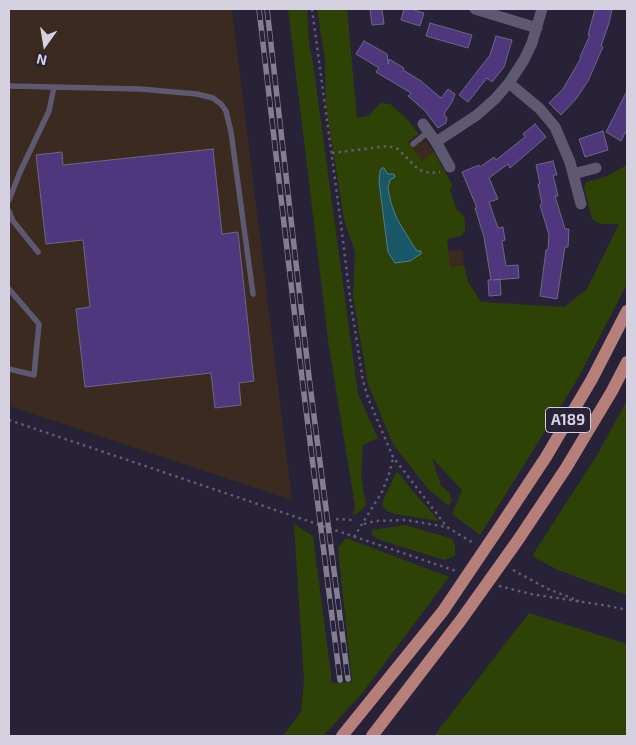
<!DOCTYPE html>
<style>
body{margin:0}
#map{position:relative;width:636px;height:745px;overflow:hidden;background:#282239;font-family:"Exo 2",sans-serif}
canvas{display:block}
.frame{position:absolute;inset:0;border:10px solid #d5d1e1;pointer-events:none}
.north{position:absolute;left:20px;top:20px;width:50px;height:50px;-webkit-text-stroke:4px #282239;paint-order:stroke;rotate:193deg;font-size:14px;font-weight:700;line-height:20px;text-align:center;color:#d5d1e1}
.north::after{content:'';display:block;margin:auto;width:18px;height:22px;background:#d5d1e1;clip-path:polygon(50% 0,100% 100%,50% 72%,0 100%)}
</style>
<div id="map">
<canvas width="636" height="745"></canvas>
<div class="frame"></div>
<div class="north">N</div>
</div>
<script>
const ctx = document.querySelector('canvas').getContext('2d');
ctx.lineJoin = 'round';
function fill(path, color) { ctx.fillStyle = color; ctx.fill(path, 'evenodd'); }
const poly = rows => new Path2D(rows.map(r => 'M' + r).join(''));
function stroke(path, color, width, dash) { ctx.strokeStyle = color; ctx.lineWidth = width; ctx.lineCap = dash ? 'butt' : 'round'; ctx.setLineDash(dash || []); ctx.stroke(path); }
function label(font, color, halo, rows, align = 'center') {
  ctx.font = font + ' "Exo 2",sans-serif'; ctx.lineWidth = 4; ctx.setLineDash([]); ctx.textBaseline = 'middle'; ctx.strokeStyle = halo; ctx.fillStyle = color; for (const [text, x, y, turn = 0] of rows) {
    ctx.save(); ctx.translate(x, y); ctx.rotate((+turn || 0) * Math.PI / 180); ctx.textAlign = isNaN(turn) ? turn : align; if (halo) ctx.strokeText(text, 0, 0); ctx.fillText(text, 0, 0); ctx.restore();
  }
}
const industrial = poly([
 [9,9,232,9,292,500,9,406],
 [424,139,434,152,422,161,412,148],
 [463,250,464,265,450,267,448,251]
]);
const green = poly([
 [288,9,307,9,309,44,313,63,358,394,378,438,363,445,361,476,366,505,361,511,353,515,355,506,329,347],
 [317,9,347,9,357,118,369,116,380,103,390,104,406,118,419,134,408,142,422,161,434,152,452,184,450,191,457,210,464,216,465,224,465,231,461,236,447,239,450,267,464,265,468,282,481,302,564,307,587,289,619,224,601,224,592,219,584,187,586,182,605,177,627,165,627,284,577,380,480,535,452,514,462,490,432,458,441,486,449,492,452,500,449,506,428,489,393,444,368,384,353,297,355,252,344,219,326,106,325,60],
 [627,400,627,595,558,570,532,556,599,452],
 [396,472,400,474,410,488,439,521,396,514,386,511,382,503],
 [294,524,313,536,332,683,352,682,338,548,346,538,449,577,364,691,323,736,283,736,301,712,304,680],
 [405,525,453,539,455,546,455,556,444,560,380,540,372,535,372,530],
 [529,613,627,644,627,736,434,736]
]);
const water = poly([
 [382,168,384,168,388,174,394,174,395,177,390,180,388,188,391,203,397,219,413,245,417,251,421,251,421,254,410,261,395,263,388,252,379,182,380,171,382,168]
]);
const building = poly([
 [370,9,382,9,384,24,372,25,370,9],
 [404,9,411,9,424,13,420,26,401,20,404,9],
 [595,9,612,9,609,23,601,46,603,47,588,81,576,99,561,115,549,103,563,89,581,58,580,57,590,35,588,35,595,9],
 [430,23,472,35,468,48,426,36,430,23],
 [496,36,512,40,504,67,492,82,487,78,468,102,459,95,490,55,496,36],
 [364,41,387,54,388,64,389,59,404,68,403,70,421,81,441,98,448,89,455,94,452,102,444,114,447,118,446,123,438,128,425,111,408,96,411,93,376,72,379,68,356,54,364,41],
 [627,91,627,129,621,141,606,132,627,91],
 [535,124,546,137,510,168,508,164,489,178,498,199,489,202,498,228,503,227,505,240,502,241,506,266,518,265,519,278,493,280,500,279,501,295,489,296,488,280,491,280,484,237,475,208,477,208,462,172,479,165,480,167,494,157,496,160,525,137,523,134,535,124],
 [603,131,608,150,585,157,579,139,603,131],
 [213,149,222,234,238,232,254,381,239,383,241,405,215,408,211,373,85,387,76,309,90,307,83,240,46,244,36,155,62,152,63,165,213,149],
 [553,161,557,175,553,175,558,196,555,196,565,229,569,229,568,247,565,247,557,299,540,296,546,250,548,250,549,235,540,205,542,204,538,184,540,184,536,165,553,161]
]);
const path = poly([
 [312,9,341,224,350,298,363,381,368,398,393,457,447,527,475,544],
 [332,153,388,146,398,149,419,170,430,173,440,172],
 [9,420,456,571],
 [336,519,352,520],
 [364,524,375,521,406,520,447,527],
 [354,537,382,492,390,471,393,458],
 [513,570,548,589,579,601],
 [499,586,531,594,609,606,627,610]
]);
const lane = poly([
 [9,86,140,89,197,94,213,98,221,104,226,111,231,132,253,294],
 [413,144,428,132],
 [9,200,20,172,49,111,54,87],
 [9,211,13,221,38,252],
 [9,289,39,324,34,375,9,369]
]);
const street = poly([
 [475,9,537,28],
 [509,83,540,109,555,127,570,162,581,204],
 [423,124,436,142,450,167],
 [436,142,477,115,495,99,509,83,524,60,532,43,542,9],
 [573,174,596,168]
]);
const primary = poly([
 [342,736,443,611,501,525,546,457,592,379,627,311],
 [372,736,461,620,518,540,566,468,612,391,627,362]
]);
const rail = poly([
 [259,9,302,378,340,680],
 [267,9,309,377,348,679]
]);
const shields = [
 [568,420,45]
];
const shieldNames = [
 ["A189",568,420]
];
fill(industrial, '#3a2a1f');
fill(green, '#2f4205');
fill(water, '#195769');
stroke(water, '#517c8d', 1);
fill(building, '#4e377c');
stroke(building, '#6e6782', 1);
stroke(path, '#625c71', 2.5, [2.5, 4]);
stroke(lane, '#5f5872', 5.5);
stroke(street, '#5f5872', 11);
stroke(primary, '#b77f79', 12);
stroke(rail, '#837e91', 5.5);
stroke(rail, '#282239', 4, [11]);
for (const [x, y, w] of shields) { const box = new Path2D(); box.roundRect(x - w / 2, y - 12.5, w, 25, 4); ctx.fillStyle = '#282239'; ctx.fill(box); stroke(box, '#d5d1e1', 1); }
label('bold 15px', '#d5d1e1', null, shieldNames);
</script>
